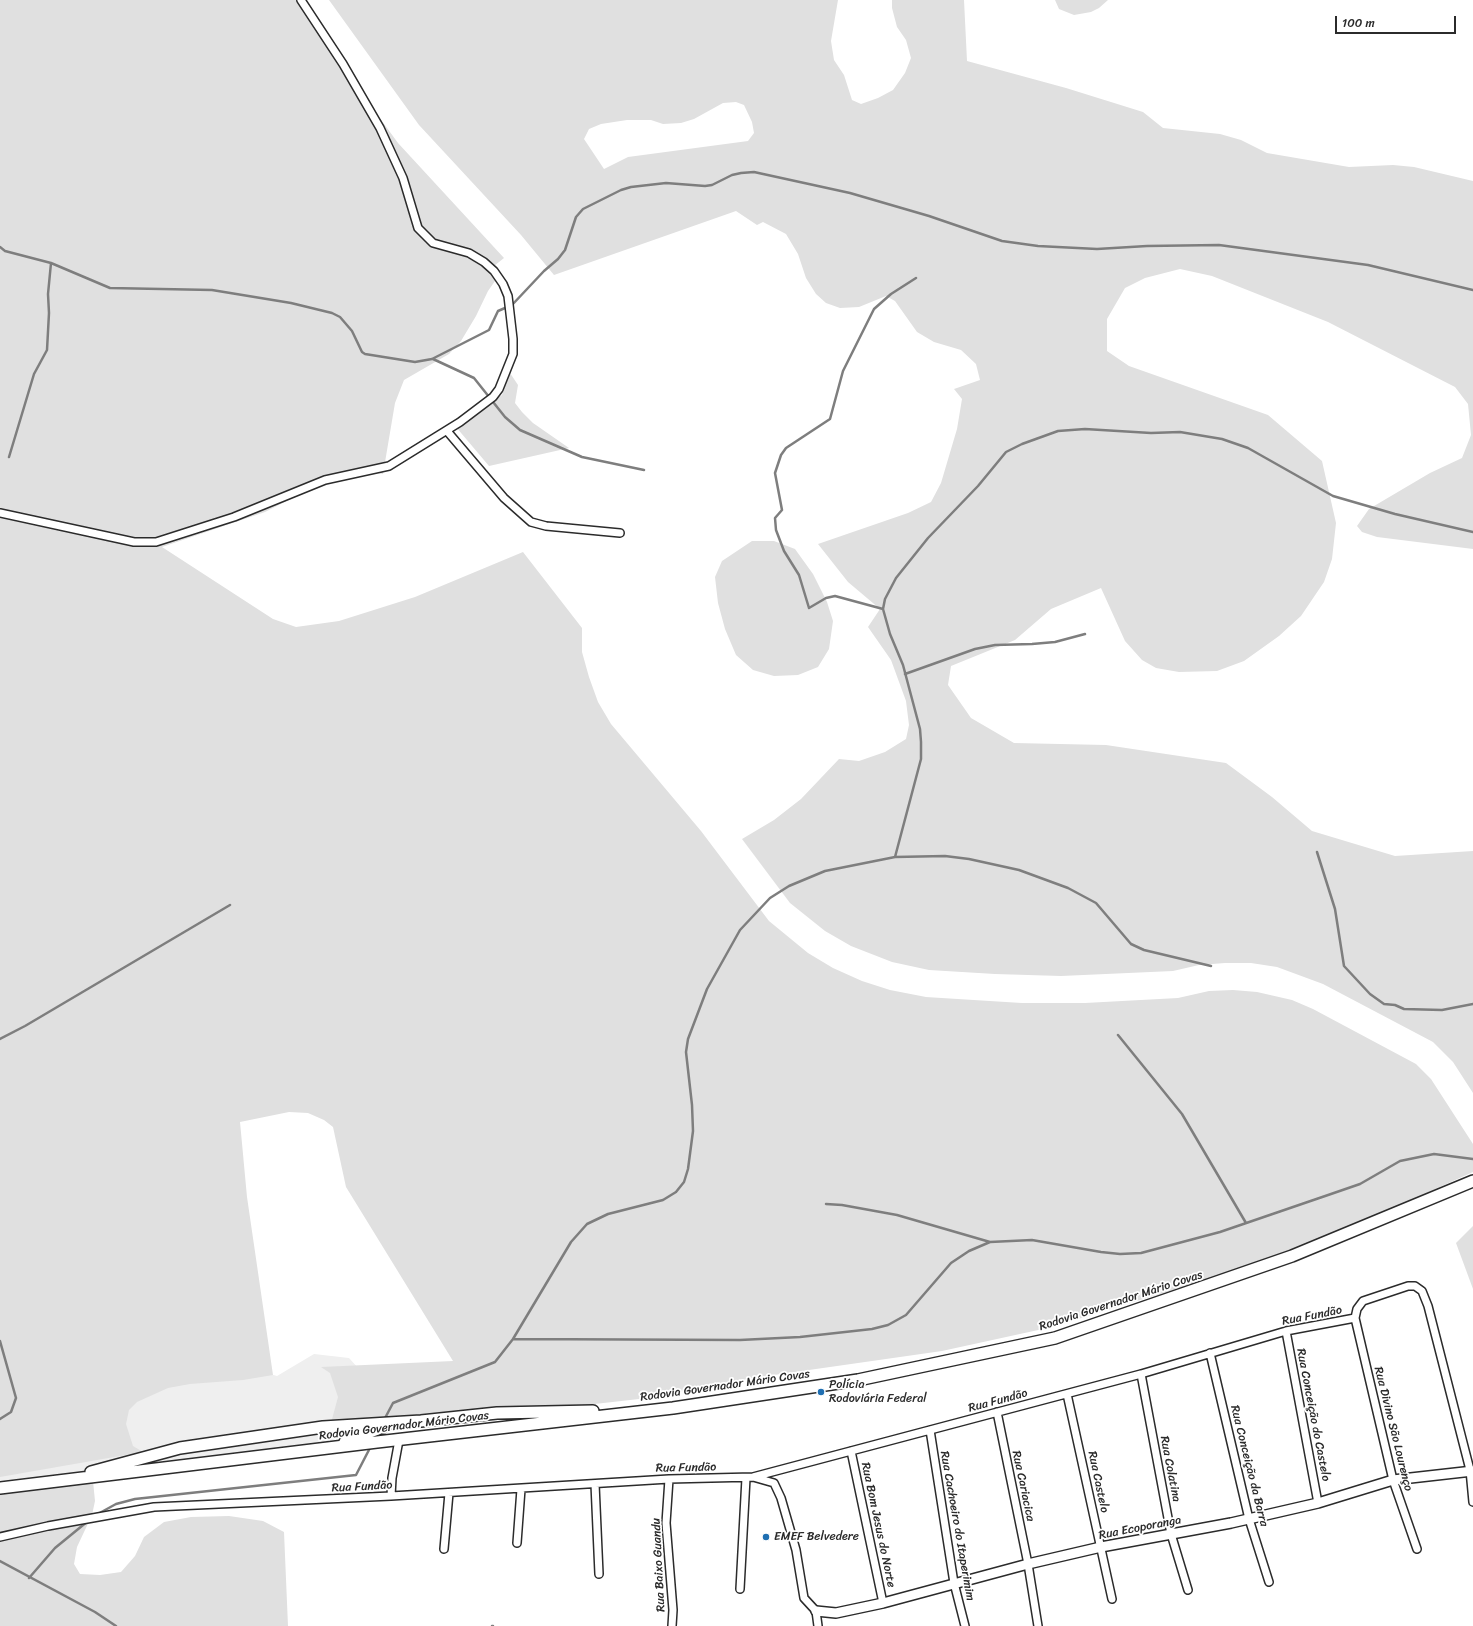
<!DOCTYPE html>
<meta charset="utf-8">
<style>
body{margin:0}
#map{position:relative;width:1473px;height:1626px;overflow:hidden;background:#fff;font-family:Sriracha,sans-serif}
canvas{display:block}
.scale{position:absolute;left:1335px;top:16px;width:121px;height:18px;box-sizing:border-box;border:2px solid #2b2b2b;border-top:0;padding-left:5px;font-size:12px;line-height:14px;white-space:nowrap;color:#2b2b2b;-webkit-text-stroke:3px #fff;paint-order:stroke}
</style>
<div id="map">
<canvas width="1473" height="1626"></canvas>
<div class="scale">100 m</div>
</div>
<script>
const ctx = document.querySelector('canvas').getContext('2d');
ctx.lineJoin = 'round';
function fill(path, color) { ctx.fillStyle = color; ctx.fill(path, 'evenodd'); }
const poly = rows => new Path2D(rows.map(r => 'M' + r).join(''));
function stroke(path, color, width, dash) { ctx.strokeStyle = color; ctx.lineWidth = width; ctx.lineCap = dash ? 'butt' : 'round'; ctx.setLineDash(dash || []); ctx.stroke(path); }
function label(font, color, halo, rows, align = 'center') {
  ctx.font = font + ' Sriracha,sans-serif'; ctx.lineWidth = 3.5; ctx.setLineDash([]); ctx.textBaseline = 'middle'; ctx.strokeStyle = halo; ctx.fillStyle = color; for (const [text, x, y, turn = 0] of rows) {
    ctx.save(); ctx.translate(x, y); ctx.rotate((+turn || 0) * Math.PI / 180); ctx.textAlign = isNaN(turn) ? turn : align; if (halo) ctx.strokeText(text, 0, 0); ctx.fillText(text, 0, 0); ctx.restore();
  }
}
const built = poly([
 [314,1354,349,1358,370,1381,353,1431,330,1441,0,1482,0,1431,124,1391,238,1365,277,1376]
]);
const green = poly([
 [0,0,296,0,346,72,398,143,504,258,489,270,495,281,488,291,476,316,461,341,449,354,404,380,395,403,383,474,367,471,334,477,265,512,162,547,273,619,296,627,339,621,415,597,523,552,582,628,582,652,589,677,598,702,611,724,701,831,769,921,808,953,833,968,862,981,890,990,926,997,1022,1003,1085,1003,1178,998,1209,991,1233,990,1257,992,1292,1000,1313,1009,1416,1064,1431,1079,1473,1144,1473,1172,1316,1243,1212,1278,1052,1327,942,1351,753,1378,648,1398,328,1434,338,1397,330,1373,321,1367,453,1361,346,1187,333,1127,324,1120,308,1113,289,1112,240,1122,247,1197,273,1375,243,1380,190,1384,168,1388,137,1402,129,1410,126,1424,133,1446,143,1452,0,1477],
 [329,0,838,0,831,41,834,60,844,75,852,100,861,104,878,98,893,90,905,73,911,58,906,40,897,27,892,8,892,0,964,0,967,61,1066,88,1143,112,1163,128,1220,134,1241,140,1267,153,1349,167,1393,165,1414,167,1473,181,1473,549,1377,537,1362,532,1357,526,1369,509,1430,473,1462,458,1471,435,1468,404,1455,387,1328,322,1212,276,1180,269,1145,278,1125,288,1107,319,1107,351,1129,366,1268,415,1322,461,1336,523,1332,559,1324,582,1301,616,1279,636,1244,661,1217,671,1179,672,1156,668,1142,660,1125,641,1101,588,1051,609,1015,640,951,666,948,685,971,718,1014,743,1106,745,1226,763,1272,797,1312,831,1395,856,1473,851,1473,1093,1453,1062,1433,1042,1323,984,1277,967,1251,963,1225,963,1199,965,1173,971,1061,976,995,974,929,970,892,962,851,946,825,931,790,903,742,839,774,820,801,799,839,759,859,761,885,752,906,739,909,725,906,701,891,660,868,627,880,609,848,582,818,544,908,513,931,502,941,483,957,429,962,399,954,389,980,380,976,364,961,350,934,342,917,332,895,301,886,296,859,307,840,308,826,303,816,294,806,278,798,254,786,234,763,222,757,225,736,211,554,275,521,235,419,125],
 [736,102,744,105,752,122,754,133,748,141,628,157,604,169,584,139,589,129,601,124,627,120,651,120,663,124,681,123,694,119,723,103],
 [1055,0,1108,0,1099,8,1091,12,1074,15,1059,9],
 [510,373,518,385,515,403,522,412,533,423,569,448,489,466,456,427,502,395],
 [752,541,774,541,795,549,813,574,827,602,833,621,829,649,818,667,798,675,774,676,753,670,736,655,725,629,718,603,715,577,722,561],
 [1473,1226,1473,1289,1456,1243],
 [93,1481,95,1501,92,1515,77,1547,74,1564,80,1574,100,1575,121,1572,135,1556,144,1537,164,1522,191,1517,229,1516,263,1521,284,1532,288,1626,0,1626,0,1494]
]);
const stream = poly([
 [0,247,5,251,51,263,110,288,212,290,291,303,332,313,340,317,352,331,362,352,365,354,415,362,432,359,489,330,498,311,512,305,544,271,558,259,565,250,576,217,583,209,621,190,631,187,666,183,705,186,712,185,732,175,741,173,754,172,850,193,929,216,1002,241,1038,246,1097,249,1147,246,1219,245,1368,265,1473,290],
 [433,359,474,378,505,417,520,430,582,457,644,470],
 [9,457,34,374,47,350,49,313,48,294,51,263],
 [883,609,835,596,826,598,809,608,799,575,784,551,776,530,775,518,782,510,775,473,781,455,786,448,830,419,843,371,874,309,891,294,916,278],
 [905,674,975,649,995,645,1032,644,1055,642,1085,634],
 [1317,852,1335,909,1344,966,1370,994,1384,1004,1395,1005,1404,1009,1442,1010,1473,1004],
 [895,857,921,759,921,742,920,729,903,665,890,634,883,609,885,599,896,578,928,538,978,486,1006,452,1022,444,1058,431,1085,429,1151,433,1180,432,1222,439,1248,448,1333,496,1395,514,1473,532],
 [1118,1035,1182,1114,1246,1223],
 [0,1039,25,1026,230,905],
 [826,1204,842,1205,897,1215,990,1242],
 [513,1339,740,1340,800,1337,872,1329,888,1325,906,1315,951,1263,969,1251,990,1242,1032,1240,1101,1252,1120,1254,1141,1253,1220,1232,1331,1194,1360,1184,1400,1161,1434,1154,1473,1159],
 [0,1341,16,1398,11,1412,0,1419],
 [384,1420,393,1403,495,1362,513,1339,571,1242,587,1224,608,1214,663,1200,676,1192,684,1182,688,1169,693,1131,692,1105,686,1052,688,1039,707,989,740,930,770,898,789,886,825,871,895,857,945,856,969,859,1019,870,1068,888,1096,903,1131,944,1144,950,1211,966],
 [96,1515,116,1504,135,1499,356,1475,371,1446],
 [0,1561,95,1612,116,1626],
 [29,1578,55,1548,88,1521],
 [492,1626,493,1626]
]);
const street = poly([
 [447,431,504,498,531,522,546,526,620,533],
 [0,513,134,542,156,542,234,517,325,480,389,466,460,422,493,397,499,389,513,354,513,339,508,296,503,284,494,271,484,262,469,253,433,243,418,228,403,178,380,128,343,64,301,0],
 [1286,1331,1318,1503],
 [1210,1353,1249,1519,1269,1582],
 [1141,1374,1171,1534,1188,1590],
 [1067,1394,1112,1599],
 [997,1412,1028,1564,1038,1626],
 [930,1430,954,1583,965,1626],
 [851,1451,883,1603],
 [753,1477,774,1483,781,1498,796,1550,804,1598,816,1611,818,1626],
 [669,1479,666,1523,673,1610,672,1626],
 [595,1484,599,1574],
 [391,1496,392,1478,399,1440],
 [0,1537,48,1526,154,1507,391,1496,669,1479,753,1477,1141,1374,1286,1331,1355,1318],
 [517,1543,521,1489],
 [444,1549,449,1493],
 [1417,1549,1393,1480,1355,1318,1357,1309,1363,1301,1408,1286,1415,1286,1422,1291,1428,1306,1470,1470,1473,1502],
 [740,1589,746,1478]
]);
const secondary = poly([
 [816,1611,836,1613,883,1603,1028,1564,1101,1547,1231,1523,1318,1503,1393,1480,1473,1471]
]);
const primary = poly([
 [345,1442,383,1427],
 [91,1472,180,1448,323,1427,421,1421,497,1413,593,1411],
 [0,1488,377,1442,673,1408,858,1380,1055,1338,1292,1256,1473,1181]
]);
const markers = [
 [821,1392,4,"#1f6fb2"],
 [766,1537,4,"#1f6fb2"]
];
const streetNames = [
 ["Rodovia Governador Mário Covas",1121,1301,-18],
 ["Rua Fundão",1312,1316,-11],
 ["Rodovia Governador Mário Covas",725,1386,-8],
 ["Rua Fundão",998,1401,-15],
 ["Rua Conceição do Castelo",1313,1415,79],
 ["Rodovia Governador Mário Covas",404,1426,-7],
 ["Rua Divino São Lourenço",1393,1429,76],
 ["Rua Conceição da Barra",1249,1466,76],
 ["Rua Fundão",686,1468,-1],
 ["Rua Colatina",1170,1469,79],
 ["Rua Castelo",1098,1482,78],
 ["Rua Cariacica",1023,1486,78],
 ["Rua Fundão",362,1487,-3],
 ["Rua Bom Jesus do Norte",878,1525,78],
 ["Rua Cachoeiro do Itaperimim",957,1526,80],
 ["Rua Ecoporanga",1140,1528,-11],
 ["Rua Baixo Guandu",659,1565,-93]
];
const poiNames = [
 ["Polícia",829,1385],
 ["Rodoviária Federal",829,1399],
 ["EMEF Belvedere",774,1537]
];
fill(built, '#efefef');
fill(green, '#e0e0e0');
stroke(stream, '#7e7e7e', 2.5);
stroke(street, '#2b2b2b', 10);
stroke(secondary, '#2b2b2b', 12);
stroke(primary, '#2b2b2b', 14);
stroke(street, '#fff', 7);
stroke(secondary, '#fff', 9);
stroke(primary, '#fff', 11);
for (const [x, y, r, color] of markers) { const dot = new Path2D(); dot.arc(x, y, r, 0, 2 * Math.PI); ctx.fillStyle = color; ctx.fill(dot); stroke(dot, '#fff', 1.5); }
label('12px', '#2b2b2b', '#fff', streetNames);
label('12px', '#2b2b2b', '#fff', poiNames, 'left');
</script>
